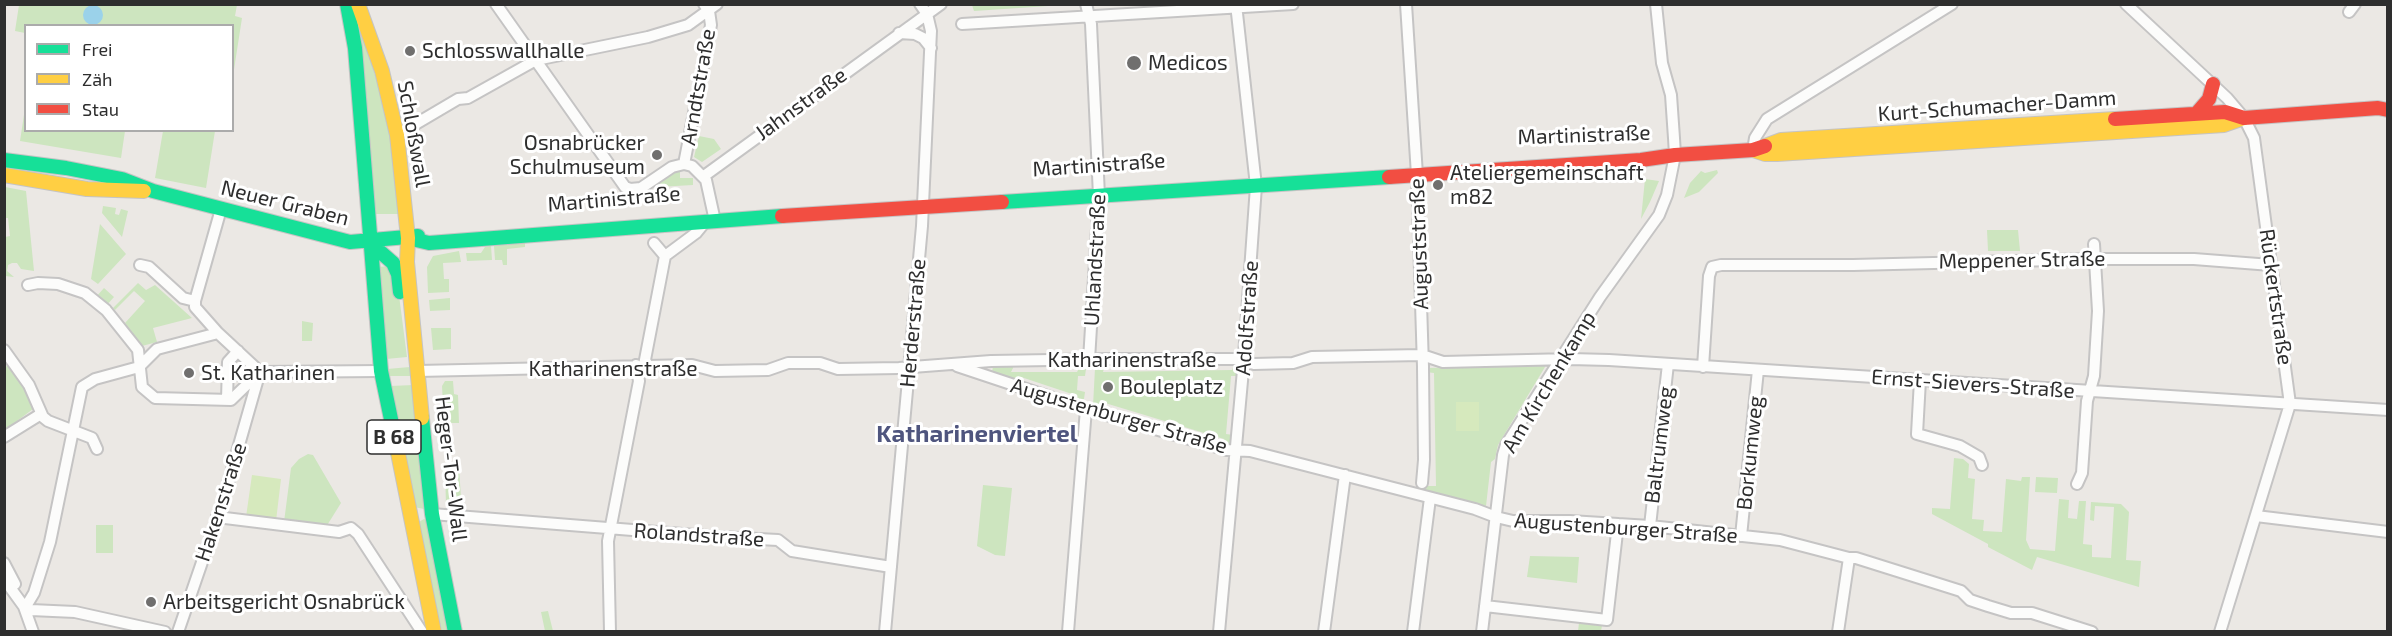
<!DOCTYPE html>
<meta charset="utf-8">
<style>
body{margin:0}
#map{position:relative;width:2392px;height:636px;overflow:hidden;background:#ebe8e4;font-family:"Exo 2",sans-serif}
canvas{display:block}
.frame{position:absolute;inset:0;border:6px solid #2e2e2e;pointer-events:none}
.legend{position:absolute;left:24px;top:24px;width:210px;height:108px;box-sizing:border-box;background:#fff;border:2px solid #ababab;margin:0;padding:8px 10px;list-style:none;font-size:18px;color:#2e2e2e}
.legend li{display:flex;align-items:center;gap:12px;height:30px}
.legend b{width:30px;border:2px solid #ababab}
</style>
<div id="map">
<canvas width="2392" height="636"></canvas>
<div class="frame"></div>
<ul class="legend">
<li><b style="height:8px;background:#16e098"></b>Frei</li>
<li><b style="height:8px;background:#ffcf43"></b>Zäh</li>
<li><b style="height:8px;background:#f24e42"></b>Stau</li>
</ul>
</div>
<script>
const ctx = document.querySelector('canvas').getContext('2d');
ctx.lineJoin = 'round';
function fill(path, color) { ctx.fillStyle = color; ctx.fill(path, 'evenodd'); }
const poly = rows => new Path2D(rows.map(r => 'M' + r).join(''));
function stroke(path, color, width, dash) { ctx.strokeStyle = color; ctx.lineWidth = width; ctx.lineCap = dash ? 'butt' : 'round'; ctx.setLineDash(dash || []); ctx.stroke(path); }
function label(font, color, halo, rows, align = 'center') {
  ctx.font = font + ' "Exo 2",sans-serif'; ctx.lineWidth = 6; ctx.setLineDash([]); ctx.textBaseline = 'middle'; ctx.strokeStyle = halo; ctx.fillStyle = color; for (const [text, x, y, turn = 0] of rows) {
    ctx.save(); ctx.translate(x, y); ctx.rotate((+turn || 0) * Math.PI / 180); ctx.textAlign = isNaN(turn) ? turn : align; if (halo) ctx.strokeText(text, 0, 0); ctx.fillText(text, 0, 0); ctx.restore();
  }
}
const green = poly([
 [1078,4,974,11,972,5,972,4],
 [19,5,237,5,235,16,242,18,233,76,232,26,26,26,25,33,15,31],
 [353,5,389,119,402,214,374,214],
 [25,108,26,130,125,131,121,158,20,141],
 [163,131,215,131,206,188,155,178],
 [699,136,714,139,721,149,702,162,694,157],
 [680,169,680,178,693,178,693,185,658,187,656,184],
 [1717,170,1718,173,1699,192,1684,198,1690,183,1701,171,1705,173],
 [1645,179,1659,181,1650,202,1641,219],
 [5,187,26,191,34,271,21,269,17,263,12,263,8,265,7,271,14,277,5,276,5,237,10,236,8,218,5,218],
 [103,206,116,208,115,214,119,215,121,209,128,211,122,237,102,213],
 [100,224,126,254,98,284,91,279],
 [1987,230,2018,230,2020,251,1988,251],
 [525,241,525,247,507,249,507,265,503,265,502,260,495,260,494,246],
 [491,246,492,260,467,261,466,253,481,253,485,247],
 [459,251,461,262,443,263,444,279,449,279,449,292,428,293,427,267,433,256],
 [391,266,397,280,407,357,386,359,377,267],
 [138,283,146,290,155,285,192,318,153,328,157,342,142,346,125,323,145,301,134,291,115,310,113,308],
 [104,288,114,297,106,306,96,297],
 [450,298,450,310,430,311,429,300],
 [302,321,313,323,312,341,302,341],
 [431,328,451,328,451,349,433,350],
 [8,363,29,395,33,409,5,430,4,371],
 [1235,363,1239,366,1240,376,1231,376,1226,434,1234,435,1229,445,1219,444,1224,439,1105,403,1100,408,1093,406,1095,368,1098,365,1105,365,1103,372,1232,370],
 [1544,365,1545,367,1498,445,1495,459,1491,462,1486,506,1425,490,1425,486,1436,486,1434,373,1426,372,1427,368],
 [993,366,1014,366,1011,372,1077,372,1080,366,1083,366,1086,369,1085,376,1078,376,1077,390,1085,392,1084,399,1080,402,1073,400,1078,396,1021,377,1016,382,992,373],
 [410,367,412,376,389,376,387,369],
 [445,381,453,381,454,394,458,395,459,423,444,423,442,386],
 [414,385,424,509,414,507,390,386],
 [308,454,313,455,341,503,326,527,284,522,291,468,299,459],
 [1954,458,1963,459,1969,464,1968,478,1975,479,1972,519,1984,520,1983,531,2002,532,2006,479,2021,481,2022,477,2030,477,2026,540,2030,549,2055,551,2059,499,2069,500,2068,518,2077,519,2079,501,2086,501,2083,544,2092,545,2092,557,2111,558,2114,507,2095,506,2094,521,2090,520,2091,502,2121,504,2129,512,2126,560,2141,561,2139,587,2037,557,2032,570,1988,547,1988,544,1932,514,1932,508,1950,509],
 [445,467,459,467,461,498,456,498,456,510,449,509,446,506],
 [2036,477,2058,478,2057,493,2035,492],
 [983,485,1012,488,1005,556,995,555,977,546],
 [424,519,429,521,451,631,442,631,440,624,417,523],
 [96,525,113,525,113,553,96,553],
 [1530,556,1579,557,1577,583,1527,577],
 [548,611,553,631,545,631,541,612],
 [1579,623,1602,626,1601,631,1578,631]
]);
const pitch = poly([
 [1456,402,1479,402,1479,431,1456,431],
 [252,475,281,479,276,521,246,517]
]);
const water = poly([
 '83 15a10 10 0 1 1 20 0a10 10 0 1 1-20 0Z'
]);
const street = poly([
 [496,4,625,187,630,189,641,188,672,167,684,164,692,166,706,180,715,221],
 [1086,4,1091,24,1099,196,1089,360],
 [1406,4,1417,175,1423,367,1424,460,1422,483],
 [2126,4,2227,98,2244,118,2254,138,2290,404,2220,632],
 [2349,12,2355,4],
 [962,24,1293,4],
 [899,33,915,34,923,38,931,48],
 [397,135,458,99,468,98,536,60,648,37,688,25,717,4],
 [1753,150,1755,138,1767,119,1952,4],
 [684,164,711,25,709,11,704,4],
 [704,176,941,4],
 [221,209,195,301,195,307,218,333,260,372],
 [654,243,665,256],
 [140,265,149,267,183,298,195,301],
 [28,285,38,283,58,284,85,293,106,310,138,350,142,387,155,398,231,400,260,372],
 [4,350,29,385,43,417,48,421,92,438,97,449],
 [644,365,665,256,696,233,705,222],
 [957,366,1086,409,1227,450,1250,451,1475,509,1496,517,1513,521,1570,521,1650,526,1780,540,1849,558,1856,558,1961,591,1970,600,1988,606,2011,613,2032,613,2092,632],
 [1703,367,1709,276,1712,267,1721,265,1853,265,2095,259,2194,259,2271,265],
 [418,371,692,365,715,371,768,370,788,363,820,363,838,369,899,368,991,361,1111,359,1236,359,1254,364,1293,363,1312,357,1422,355,1443,362,1570,359,1609,360,2388,410],
 [260,372,381,371],
 [222,375,257,375],
 [1920,380,1917,434,1960,446,1979,457,1982,465],
 [227,400,228,362,238,351],
 [4,437,41,414],
 [2077,484,2082,473,2087,401,2094,376,2098,311,2094,244],
 [432,514,720,537,778,540,792,551,891,567],
 [2256,516,2388,532],
 [217,517,339,532,351,528,358,534,422,632],
 [1650,526,1668,364],
 [1741,536,1758,370],
 [4,563,15,584],
 [4,579,25,608,31,610,75,612,165,632],
 [23,604,33,632],
 [1485,606,1607,620,1618,524],
 [25,608,34,593,50,542,82,387,95,379,139,367,157,349,218,333],
 [178,632,223,501,259,375],
 [610,632,608,541,639,381,636,365],
 [885,632,922,226,931,31,927,14,920,4],
 [1068,632,1086,409],
 [1219,632,1243,370,1256,186,1236,4],
 [1324,632,1345,475],
 [1413,632,1430,498],
 [1482,632,1503,455,1506,445,1600,297,1659,215,1667,195,1675,155,1674,138,1671,95,1662,63,1656,4],
 [1838,632,1849,558]
]);
const fast = poly([
 [347,4,355,48,381,371,398,453],
 [4,160,66,168,122,179,153,191,350,242,418,236],
 [1002,202,1389,177],
 [408,238,429,243,782,216],
 [369,242,393,263,398,274,400,292],
 [422,418,432,514,455,632]
]);
const slow = poly([
 [358,4,382,71,397,135,408,238,407,262,422,418],
 [1765,146,1781,140,2115,119],
 [1753,150,1765,154,1777,154,2224,125,2244,118],
 [4,175,87,189,144,191],
 [398,453,434,632]
]);
const jam = poly([
 [2196,114,2209,99,2213,84],
 [2115,119,2225,112,2244,118,2378,108,2388,110],
 [1389,177,1641,160,1675,155,1753,150,1765,146],
 [782,216,1002,202]
]);
const markers = [
 [410,51,6,"#706f6e"],
 [1134,63,8,"#706f6e"],
 [657,155,6,"#706f6e"],
 [1438,185,6,"#706f6e"],
 [189,373,6,"#706f6e"],
 [1108,387,6,"#706f6e"],
 [151,602,6,"#706f6e"]
];
const shields = [
 [394,437,54]
];
const shieldNames = [
 ["B 68",394,437]
];
const poiNames = [
 ["Schlosswallhalle",422,51],
 ["Medicos",1148,63],
 ["Osnabrücker",645,143,"right"],
 ["Schulmuseum",645,167,"right"],
 ["Ateliergemeinschaft",1450,173],
 ["m82",1450,197],
 ["St. Katharinen",201,373],
 ["Bouleplatz",1120,387],
 ["Arbeitsgericht Osnabrück",163,602]
];
const streetNames = [
 ["Arndtstraße",698,87,-80],
 ["Jahnstraße",801,104,-36],
 ["Kurt-Schumacher-Damm",1997,106,-4],
 ["Schloßwall",414,134,80],
 ["Martinistraße",1584,135,-2],
 ["Martinistraße",1099,165,-4],
 ["Martinistraße",614,199,-5],
 ["Neuer Graben",285,203,14],
 ["Auguststraße",1419,244,-92],
 ["Uhlandstraße",1095,260,-87],
 ["Meppener Straße",2022,260,-1],
 ["Rückertstraße",2276,297,82],
 ["Adolfstraße",1247,318,-86],
 ["Herderstraße",913,323,-85],
 ["Katharinenstraße",1132,360],
 ["Katharinenstraße",613,369],
 ["Am Kirchenkamp",1549,382,-59],
 ["Ernst-Sievers-Straße",1973,384,4],
 ["Augustenburger Straße",1119,416,16],
 ["Baltrumweg",1659,445,-83],
 ["Borkumweg",1750,453,-84],
 ["Heger-Tor-Wall",451,469,83],
 ["Hakenstraße",221,502,-72],
 ["Augustenburger Straße",1626,528,4],
 ["Rolandstraße",699,535,4]
];
const quarterNames = [
 ["Katharinenviertel",977,434]
];
fill(green, '#cde5bf');
fill(pitch, '#d6e9bd');
fill(water, '#9bd2ea');
stroke(street, '#c5c4c4', 14);
stroke(fast, '#c5c4c4', 16);
stroke(slow, '#c5c4c4', 16);
stroke(jam, '#c5c4c4', 16);
stroke(street, '#fcfcfb', 10);
stroke(fast, '#16e098', 14);
stroke(slow, '#ffcf43', 14);
stroke(jam, '#f24e42', 14);
for (const [x, y, r, color] of markers) { const dot = new Path2D(); dot.arc(x, y, r, 0, 2 * Math.PI); ctx.fillStyle = color; ctx.fill(dot); stroke(dot, '#fff', 2); }
for (const [x, y, w] of shields) { const box = new Path2D(); box.roundRect(x - w / 2, y - 17, w, 34, 4.5); ctx.fillStyle = '#fff'; ctx.fill(box); stroke(box, '#2e2e2e', 1.5); }
label('bold 20px', '#2e2e2e', null, shieldNames);
label('21px', '#2e2e2e', '#fff', poiNames, 'left');
label('21px', '#2e2e2e', '#fff', streetNames);
label('bold 24px', '#4f557e', '#fff', quarterNames);
</script>
